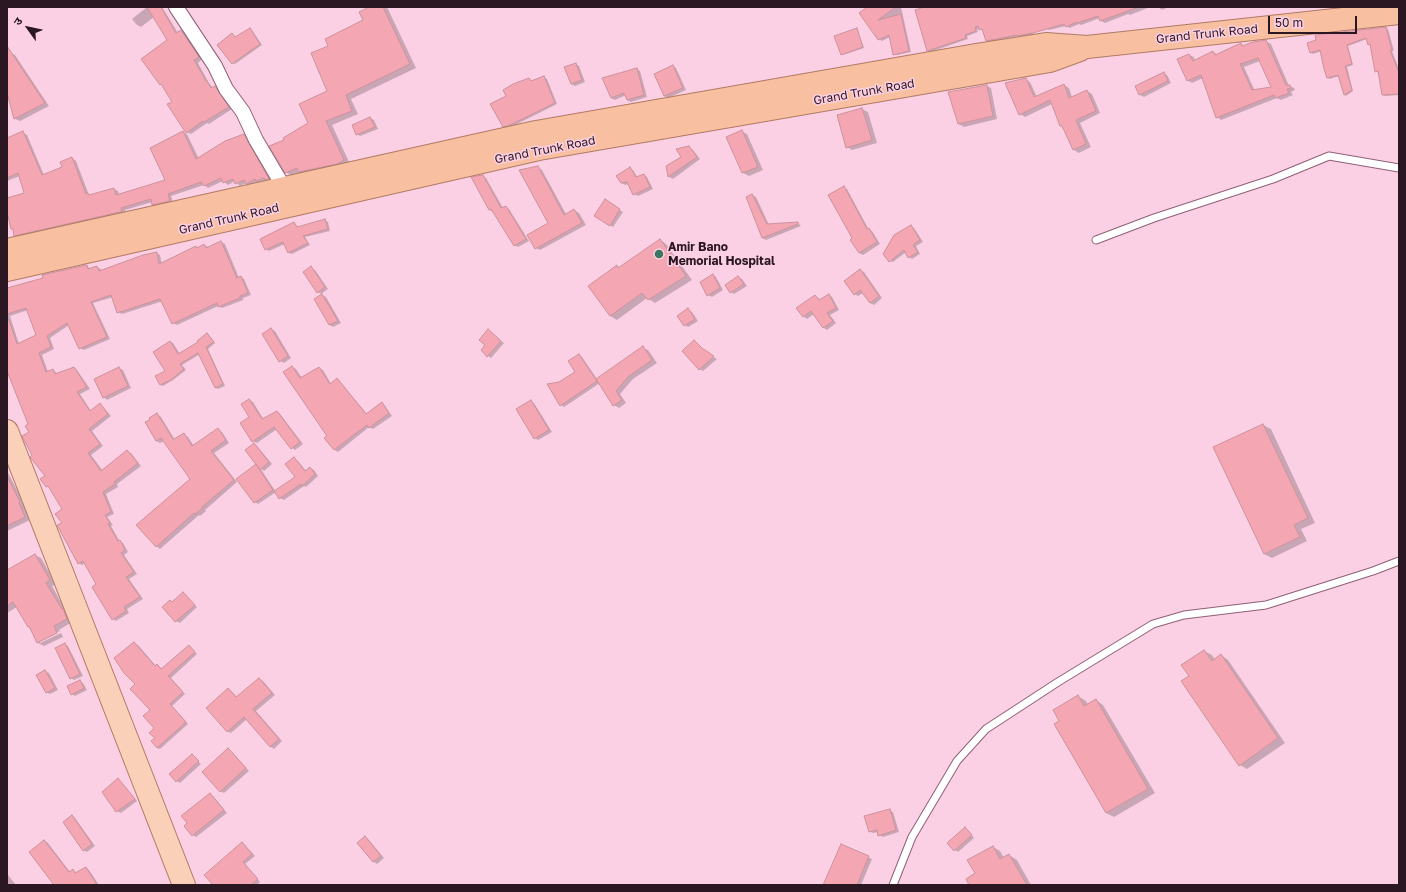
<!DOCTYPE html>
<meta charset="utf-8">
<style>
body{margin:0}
#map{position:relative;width:1406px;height:892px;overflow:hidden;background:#fcd0e4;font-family:"Golos Text","Noto Sans Devanagari",sans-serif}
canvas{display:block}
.frame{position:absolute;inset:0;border:8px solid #2b1721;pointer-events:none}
.north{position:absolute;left:8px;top:8px;width:40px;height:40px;-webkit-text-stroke:3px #fcd0e4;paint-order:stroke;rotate:303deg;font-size:11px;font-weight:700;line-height:16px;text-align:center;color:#2b1721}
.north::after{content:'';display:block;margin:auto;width:14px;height:18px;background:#2b1721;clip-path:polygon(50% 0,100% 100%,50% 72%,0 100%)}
.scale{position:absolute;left:1268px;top:16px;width:89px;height:18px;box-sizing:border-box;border:2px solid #2b1721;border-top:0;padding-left:5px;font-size:12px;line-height:14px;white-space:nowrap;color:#2b1721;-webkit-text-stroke:3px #fcd0e4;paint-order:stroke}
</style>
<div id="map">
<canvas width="1406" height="892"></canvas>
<div class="frame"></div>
<div class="north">उ</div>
<div class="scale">50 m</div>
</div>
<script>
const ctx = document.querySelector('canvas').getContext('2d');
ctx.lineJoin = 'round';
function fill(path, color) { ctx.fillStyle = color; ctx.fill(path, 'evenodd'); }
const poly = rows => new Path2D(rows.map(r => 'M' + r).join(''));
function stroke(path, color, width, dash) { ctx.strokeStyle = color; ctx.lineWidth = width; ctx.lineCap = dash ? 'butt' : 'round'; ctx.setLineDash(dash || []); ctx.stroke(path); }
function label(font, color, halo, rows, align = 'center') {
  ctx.font = font + ' "Golos Text",sans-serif'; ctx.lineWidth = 3; ctx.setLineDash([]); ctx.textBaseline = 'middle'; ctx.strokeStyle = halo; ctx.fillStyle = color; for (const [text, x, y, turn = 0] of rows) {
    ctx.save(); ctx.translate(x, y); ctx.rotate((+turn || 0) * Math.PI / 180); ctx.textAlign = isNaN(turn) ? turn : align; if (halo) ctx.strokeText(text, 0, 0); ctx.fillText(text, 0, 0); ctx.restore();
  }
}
const shadow = poly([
 [147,7,162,7,178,33,181,31,185,33,202,59,198,63,209,83,213,88,215,87,219,90,232,109,209,124,207,123,191,134,186,132,173,102,164,86,161,84,142,59,169,40,154,17,141,27,137,25,132,19],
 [372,7,387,7,416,68,351,99,358,114,332,125,350,164,305,175,300,173,292,176,286,172,285,140,310,124,328,92,329,46,364,20],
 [869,7,901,7,911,52,897,55,894,54,890,37,882,41,879,39],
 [929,7,1022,7,1034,35,1021,37,1019,36,989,42,986,40,983,31,980,28,977,29,978,32,967,36,968,39,930,52,928,50],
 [1039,7,1150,7,1130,15,1128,14,1105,23,1101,21,1100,18,1081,25,1079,24,1070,28,1066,26,1049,30,1046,28],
 [1158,7,1169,7,1162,10],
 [1385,28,1388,29,1394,51,1392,51,1399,69,1399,95,1385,96,1383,95,1378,73,1376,71,1371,45,1369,44,1367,39,1348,46,1353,65,1347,67,1353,91,1346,96,1344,94,1339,76,1330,79,1328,78,1322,51,1313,54,1311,53,1308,44],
 [250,29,252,30,262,45,235,64,232,63,232,35,236,38],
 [856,29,864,48,843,55,842,54],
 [1266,41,1271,44,1289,86,1294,88,1295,90,1291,92,1293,95,1281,100,1277,98,1221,120,1217,117,1203,78,1192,83,1187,80,1179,59,1189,55,1194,57,1195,61,1213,52,1218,55,1241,44,1244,46],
 [1260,61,1272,88,1255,91,1244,67],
 [7,48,11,53,15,55,49,106,20,121,15,119,7,89],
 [576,64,579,66,585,82,575,86,571,84],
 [673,66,676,68,686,90,668,98,664,96],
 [637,69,640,71,647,97,631,102,627,100,626,95,615,100,611,98],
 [1163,73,1167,75,1171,83,1144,97,1140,95,1136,87],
 [544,77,547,79,557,104,511,127,507,128,503,126,507,96,529,79,533,82],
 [1025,79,1030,82,1037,97,1064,85,1069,88,1072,97,1087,91,1092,94,1100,113,1080,123,1091,147,1079,153,1074,150,1064,127,1061,126,1052,104,1025,117,1020,114],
 [987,86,991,88,997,119,964,127,959,124,950,93],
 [862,109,868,112,877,143,852,150,847,147],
 [370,118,374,120,378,129,360,136,357,134],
 [741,131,747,134,763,170,749,176,743,173,727,137],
 [183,132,187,134,199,159,244,135,248,137,272,181,269,181,267,180,261,183,258,182,251,185,246,183,240,186,235,181,228,185,223,181,208,188,204,185,171,196,173,203,157,206,153,204,152,202,125,210,126,213,19,237,15,235,10,219,7,220,7,199,25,193,20,176,7,181,7,139,23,133,27,135,44,175,63,168,72,158,76,161,89,195,114,189,118,191,119,195,166,181],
 [689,148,693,150,700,159,673,179,669,177,667,167,682,157],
 [538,167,542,170,566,214,574,210,579,213,586,225,540,250,536,248,549,224],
 [630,168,633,170,638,178,643,175,647,177,653,189,638,196,634,194,629,184,625,185,621,183],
 [483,176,486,178,503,208,506,207,509,209,529,241,518,247,514,245,493,212,490,210],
 [844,187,847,189,869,230,872,231,880,244,863,255,859,253,853,239],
 [752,195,756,197,769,225,798,223,801,226,766,240,762,238],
 [605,201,623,212,613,227,596,216],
 [325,220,328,222,330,231,305,237,310,245,292,254,289,253,285,244,269,251,266,249,294,224,298,227],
 [911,226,914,228,923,242,916,246,920,254,912,259,909,257,906,252,893,262,890,261],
 [660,240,666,244,692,280,655,303,647,298,617,320,610,316,617,266,620,268],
 [221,242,225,244,239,278,241,277,244,279,251,295,243,298,243,300,222,308,218,306,177,325,173,323,163,301,122,314,118,312,113,297,93,303,110,339,84,350,80,348,69,325,50,338,54,349,42,355,48,372,53,370,58,374,74,368,77,370,90,389,80,394,91,411,100,405,103,407,111,416,92,431,103,446,91,455,103,471,127,451,131,453,141,466,117,484,118,487,106,494,114,514,107,517,113,525,111,526,120,542,123,543,128,552,124,555,137,574,129,579,143,599,127,609,129,613,116,621,113,619,97,584,85,563,82,565,78,563,64,509,50,488,47,486,47,476,33,456,30,424,10,375,7,376,7,289,87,266,91,269,97,267,101,269,101,271,156,253,160,255,162,264,196,247,198,249,204,245,208,247],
 [28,310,37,336,19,344,10,316],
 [311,268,315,270,328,289,321,294,318,292],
 [860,270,864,272,882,298,874,305,870,303,863,293,858,296,854,294],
 [713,275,716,277,723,290,712,297,708,295],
 [738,277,742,279,747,286,734,294,731,292],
 [322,295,326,297,341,323,333,327,330,325],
 [829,295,832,297,839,310,830,315,836,323,827,330,824,328,814,314,807,319,804,317,815,296,821,300],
 [688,310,692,312,698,321,688,327,685,325],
 [271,329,275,331,291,358,284,363,280,361],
 [488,331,504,343,491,358,488,356,487,345],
 [208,334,215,343,208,349,225,386,218,389,216,388,200,354,182,365,186,370,173,380,163,386,161,385,157,377,166,371,170,342,173,343,180,354,199,343],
 [695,341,705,352,717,359,703,371,699,369],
 [643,348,648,350,657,363,633,379,620,394,626,403,619,408,614,405,600,383,564,407,561,405,560,383,576,372,579,355,582,357,597,379],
 [292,367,296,369,302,378,319,368,323,370,331,384,337,380,340,382,367,414,382,404,385,406,392,416,373,429,369,427,338,452,335,450,326,439,328,436],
 [119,368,123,370,131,388,107,400,104,397],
 [249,400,253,402,264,420,277,412,280,414,303,444,295,450,292,448,277,429,257,443,253,441],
 [531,401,534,403,552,432,538,440,535,438],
 [157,414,161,417,175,440,184,434,188,437,194,446,218,430,222,432,229,443,214,453,237,482,205,510,206,511,200,516,199,515,160,549,156,546,191,480,164,441,160,443,156,441,151,420],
 [1263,425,1271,429,1315,523,1301,529,1307,541,1272,558,1264,554],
 [254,444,257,446,272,464,264,471,260,468,276,492,297,477,294,459,298,461,306,471,310,468,314,470,318,476,306,487,304,486,284,500,280,498,276,492,258,504,255,502,260,467],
 [7,471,25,505,24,506,30,520,7,531],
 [35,555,41,558,56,584,52,586,72,622,59,630,60,631,40,641,40,643,61,633,63,637,44,646,38,643,17,607,7,613,7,571],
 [183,593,197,607,180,623,176,621,163,607,173,603],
 [65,644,68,646,83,676,74,680,71,678],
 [134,644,138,645,156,666,160,667,162,670,189,646,197,654,171,678,185,694,172,706,188,724,160,749,157,748,156,728,151,710,136,684],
 [1204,651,1212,655,1215,660,1221,655,1228,660,1285,743,1247,769,1240,765,1190,676],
 [45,671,49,673,58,690,50,694,46,692],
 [260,679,263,681,275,695,256,711,282,741,274,749,271,747,247,719,231,733,227,731,229,689,237,697],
 [80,681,83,683,87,690,75,696,72,694],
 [1078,696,1086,701,1088,705,1096,700,1103,705,1155,793,1114,817,1106,813,1060,721],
 [228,750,232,752,249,771,224,793,220,791],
 [192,755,201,764,180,783,177,781],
 [118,780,121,782,137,801,121,813,117,811],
 [210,794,213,796,227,813,196,837,193,835],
 [889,810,893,812,899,832,883,837,879,835,878,832,873,833,870,831],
 [72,816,75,818,95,846,87,852,83,850],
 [968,831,974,838,958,852,955,850],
 [365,837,368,839,384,858,377,864,374,862,358,843],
 [45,841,48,843,70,872,73,870,77,873,86,868,89,870,99,885,50,885,53,883],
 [242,843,245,845,255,856,245,864,260,882,257,885,214,885],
 [842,845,872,859,861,885,824,885],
 [993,847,1000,851,1004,858,1009,855,1017,860,1031,885,970,885],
 [7,874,8,875,16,885,7,885]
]);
const building = poly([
 [147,7,161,7,176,33,181,30,199,57,194,60,206,81,207,81,211,88,215,86,229,107,204,122,203,121,186,133,167,104,172,102,161,84,160,85,141,59,167,40,147,7],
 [369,7,383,7,410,64,346,95,352,111,326,121,344,160,337,164,298,172,297,168,285,173,269,146,284,140,283,138,308,123,299,104,327,91,311,53,328,46,325,39,363,20,359,12,369,7],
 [867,7,896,7,878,20,901,14,909,51,893,55,889,35,878,40,859,13,867,7],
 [925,7,1136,7,1136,8,1100,21,1098,16,1077,23,1076,22,1066,27,1064,24,1033,33,1017,36,1017,35,986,41,982,29,979,30,978,26,975,27,976,31,965,35,966,38,927,51,915,10,925,7],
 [1386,27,1392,50,1390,50,1399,73,1399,94,1382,95,1378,71,1375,72,1370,44,1368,45,1366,38,1347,45,1352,64,1345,66,1352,90,1344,95,1338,75,1327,78,1324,69,1320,50,1310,53,1307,43,1316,40,1315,35,1386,27],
 [250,28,260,44,232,64,217,45,232,33,235,37,250,28],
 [857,28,863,47,841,55,834,36,857,28],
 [1266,40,1286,85,1290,85,1291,88,1287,89,1289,93,1276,98,1274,95,1216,118,1201,75,1187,81,1177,59,1189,54,1193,61,1213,51,1215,55,1241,43,1242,46,1253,42,1266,40],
 [1258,58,1271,87,1252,90,1240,64,1258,58],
 [7,46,45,103,14,119,7,93,7,46],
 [576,63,582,80,571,84,564,67,576,63],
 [673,65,683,88,664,96,654,74,673,65],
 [637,68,644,95,627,100,624,93,611,98,602,78,637,68],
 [1164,72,1168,81,1139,95,1135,86,1164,72],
 [544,76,555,103,508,126,503,127,490,104,506,96,503,90,513,84,529,78,531,81,544,76],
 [1026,78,1034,97,1064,84,1069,98,1087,90,1096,111,1076,120,1086,144,1073,150,1062,126,1060,126,1050,100,1019,115,1005,83,1026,78],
 [987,85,993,116,958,124,948,92,987,85],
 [862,108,872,140,846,148,837,115,862,108],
 [370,117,375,127,356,135,352,125,370,117],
 [742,130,758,167,742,173,726,137,742,130],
 [23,131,42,175,62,167,60,162,72,157,86,194,88,193,89,195,114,188,116,195,165,180,150,148,183,131,196,159,225,141,244,134,269,179,265,180,264,178,256,181,255,179,246,184,244,180,235,184,233,179,223,183,221,178,204,186,201,182,168,194,170,201,152,205,151,199,121,208,122,211,120,212,14,236,13,229,11,229,7,212,7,198,24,193,18,173,7,178,7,138,23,131],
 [689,146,697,157,668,177,666,166,681,157,676,149,689,146],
 [538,166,564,215,574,209,582,223,535,249,527,235,548,223,519,170,538,166],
 [630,167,636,177,644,174,650,187,633,195,627,182,621,183,616,176,630,167],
 [483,175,501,208,506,206,526,239,514,246,491,209,489,210,471,177,483,175],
 [844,186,867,229,869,228,877,242,859,253,850,240,852,238,828,195,844,186],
 [752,194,767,224,798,222,798,224,762,238,746,197,752,194],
 [605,199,620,209,610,226,594,216,605,199],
 [325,219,328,229,303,236,308,243,288,253,283,242,265,250,260,239,294,222,297,227,325,219],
 [911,225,920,240,913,245,918,252,908,258,904,250,889,262,883,254,894,235,911,225],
 [660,239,686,276,648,300,642,293,610,316,588,286,617,265,618,268,660,239],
 [221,241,237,278,241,276,248,293,240,296,240,298,218,307,217,303,172,324,160,299,117,313,111,295,91,302,107,337,79,349,67,323,47,336,51,347,39,353,46,372,53,369,55,374,74,367,87,387,77,392,90,411,100,403,108,414,89,429,100,444,88,453,101,471,127,450,138,463,114,482,115,484,103,492,111,512,105,515,110,523,108,524,118,541,120,540,125,550,121,553,134,572,126,577,140,597,124,607,126,611,112,620,92,587,96,584,83,561,78,564,57,525,62,523,55,514,62,509,48,486,46,487,40,479,45,476,30,457,32,455,22,436,29,432,25,426,28,424,7,371,7,320,9,320,17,344,36,335,26,308,7,314,7,288,43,278,42,275,87,265,88,269,97,266,99,271,143,255,157,252,159,264,196,246,197,248,204,244,206,248,221,241],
 [311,266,325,287,317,293,303,272,311,266],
 [860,269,879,296,870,303,860,290,854,295,844,281,860,269],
 [713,274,720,288,707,296,700,282,713,274],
 [738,276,744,284,730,293,725,285,738,276],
 [322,294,338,321,329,325,314,299,322,294],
 [829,294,836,308,827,313,833,321,823,328,811,311,803,317,796,308,815,295,819,300,829,294],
 [688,308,695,319,684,326,677,316,688,308],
 [271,328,288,356,279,362,262,334,271,328],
 [488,329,501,341,487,357,481,350,485,345,479,340,488,329],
 [207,333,214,342,206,347,223,384,215,388,198,353,180,364,184,369,171,380,160,385,155,376,165,371,153,352,170,341,178,354,198,342,197,341,207,333],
 [694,340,702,348,714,356,699,370,682,351,694,340],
 [643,346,652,360,628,377,616,391,622,400,613,406,596,379,643,346],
 [579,354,597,381,560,406,547,384,559,382,575,372,568,361,579,354],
 [292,366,300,378,319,367,330,384,337,378,366,414,382,402,389,413,369,428,367,425,334,450,324,438,327,436,283,372,292,366],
 [119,367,128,386,103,398,94,379,119,367],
 [249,399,262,419,277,411,300,442,291,449,274,427,252,442,240,423,249,417,241,404,249,399],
 [531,400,549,430,534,439,516,409,531,400],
 [157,413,173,439,174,439,184,433,192,446,218,428,226,440,211,451,234,480,202,507,203,508,195,514,194,513,156,547,136,525,190,479,161,438,156,441,145,422,150,420,149,418,157,413],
 [1263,424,1308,518,1294,525,1300,537,1264,554,1213,447,1263,424],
 [254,443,269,462,260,470,245,450,254,443],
 [294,457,305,471,310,467,315,474,302,486,301,484,279,499,274,491,295,477,285,464,294,457],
 [256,464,273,490,254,503,236,479,256,464],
 [7,476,20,502,19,503,25,517,7,526,7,476],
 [35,554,50,580,46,583,62,609,63,608,67,619,54,626,57,633,37,643,29,626,28,627,13,602,7,606,7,570,35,554],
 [183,592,195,605,175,622,162,607,170,600,172,602,183,592],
 [134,642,155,666,157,664,161,669,189,645,195,652,168,676,183,692,170,704,186,722,157,748,151,741,155,738,149,733,154,728,143,716,150,710,130,689,135,684,124,673,114,658,134,642],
 [65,643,80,674,70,679,55,648,65,643],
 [1204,650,1212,661,1221,654,1278,738,1239,766,1181,681,1189,676,1181,665,1204,650],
 [45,670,55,688,46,693,36,675,45,670],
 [259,678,272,693,253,709,279,739,270,747,244,717,227,732,206,708,228,688,236,697,259,678],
 [80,680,84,688,71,695,67,686,80,680],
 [1078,695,1084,706,1096,699,1148,789,1106,813,1054,724,1059,721,1053,710,1078,695],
 [228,748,246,768,220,792,202,772,228,748],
 [192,754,199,761,176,782,169,774,192,754],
 [118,778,135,799,116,812,102,792,118,778],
 [210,793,224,810,192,836,184,826,187,823,181,816,210,793],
 [890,809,896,830,878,836,877,830,869,832,864,816,890,809],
 [72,815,92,844,83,851,63,822,72,815],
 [965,827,972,835,954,851,947,843,965,827],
 [365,836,381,856,373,862,357,843,365,836],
 [44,840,69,872,73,869,75,873,86,867,97,885,54,885,29,852,44,840],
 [242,842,252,854,243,862,258,879,251,885,213,885,204,875,242,842],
 [841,844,869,856,857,885,823,885,841,844],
 [993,846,1000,859,1009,854,1027,885,969,885,966,879,975,873,967,860,993,846]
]);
const service = poly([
 [1096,240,1154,218,1273,179,1329,156,1399,168],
 [893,885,912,837,957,761,986,729,1058,682,1153,624,1184,615,1266,605,1373,571,1399,561]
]);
const minor = poly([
 [176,7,215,66,226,89,243,112,256,140,279,179,282,195]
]);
const primary = poly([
 [7,431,184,885]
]);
const trunk = poly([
 [7,250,536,132,976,55,1046,44,1087,47,1399,13],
 [7,270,539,149,1050,61,1080,50]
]);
const markers = [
 [659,254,5,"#3a7662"]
];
const streetNames = [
 ["Grand Trunk Road",1207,34,-6],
 ["Grand Trunk Road",864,92,-10],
 ["Grand Trunk Road",545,150,-11],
 ["Grand Trunk Road",229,219,-13]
];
const poiNames = [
 ["Amir Bano",668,247],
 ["Memorial Hospital",668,261]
];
fill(shadow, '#0003');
fill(building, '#f4a7b3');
stroke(building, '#cb929b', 1);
stroke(service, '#8f5f76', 9);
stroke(minor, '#8f5f76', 16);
stroke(primary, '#b07a65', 24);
stroke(trunk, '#b07a65', 24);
stroke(service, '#fff', 7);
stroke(minor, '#fff', 14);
stroke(primary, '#fad0b8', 22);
stroke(trunk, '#f8c0a0', 22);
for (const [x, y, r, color] of markers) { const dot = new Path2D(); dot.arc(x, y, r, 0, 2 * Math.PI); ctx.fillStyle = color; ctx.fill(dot); stroke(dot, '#fcd0e4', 1.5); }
label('12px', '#2b1721', '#fcd0e4', streetNames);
label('bold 12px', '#2b1721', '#fcd0e4', poiNames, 'left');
</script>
